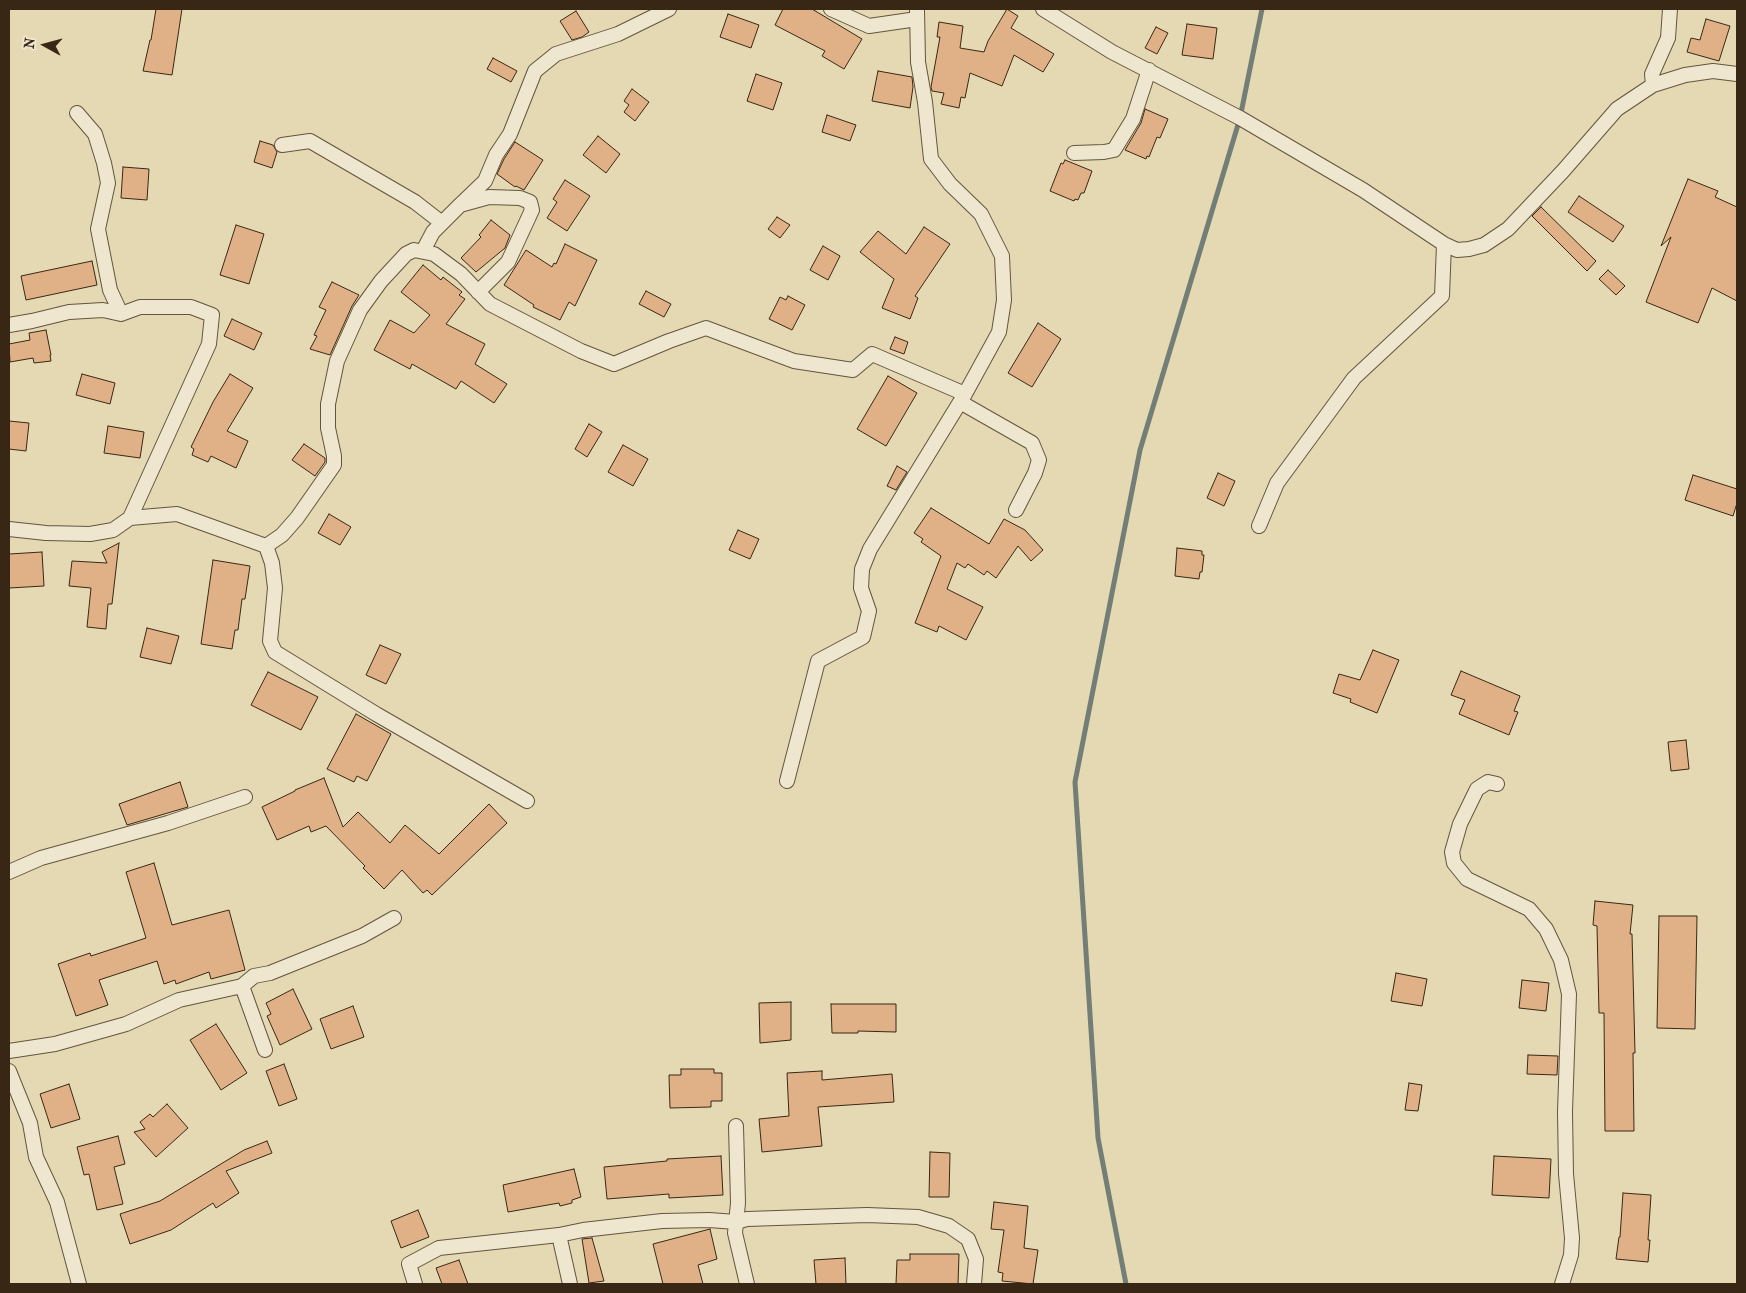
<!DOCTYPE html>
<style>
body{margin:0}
#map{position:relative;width:1746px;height:1293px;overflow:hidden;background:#e5d9b3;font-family:"IM FELL French Canon",serif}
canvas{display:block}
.frame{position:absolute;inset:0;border:10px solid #392716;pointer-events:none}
.north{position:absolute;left:20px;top:20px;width:50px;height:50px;-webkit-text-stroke:4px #eee6ce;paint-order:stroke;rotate:277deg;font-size:14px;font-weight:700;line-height:20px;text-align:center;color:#392716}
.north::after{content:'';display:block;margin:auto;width:18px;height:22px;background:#392716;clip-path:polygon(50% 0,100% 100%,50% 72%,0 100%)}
</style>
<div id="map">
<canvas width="1746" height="1293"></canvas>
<div class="frame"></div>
<div class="north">N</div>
</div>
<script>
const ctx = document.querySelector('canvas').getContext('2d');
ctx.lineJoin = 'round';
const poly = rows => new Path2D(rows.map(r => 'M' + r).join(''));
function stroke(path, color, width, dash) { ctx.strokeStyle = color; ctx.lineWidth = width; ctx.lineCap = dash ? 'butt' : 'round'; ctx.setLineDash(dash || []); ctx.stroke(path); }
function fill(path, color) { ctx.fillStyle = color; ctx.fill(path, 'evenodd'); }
const stream = poly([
 [1126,1284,1098,1138,1075,782,1140,450,1240,118,1262,9]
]);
const building = poly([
 [156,9,182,9,172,75,143,71,150,40,151,40,156,9],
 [783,9,812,9,862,39,844,69,822,56,825,51,775,25,783,9],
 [1007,9,1018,16,1011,28,1054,54,1043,72,1014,55,1002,86,970,73,965,98,961,97,959,108,941,104,944,93,932,91,931,87,940,37,937,37,939,22,963,26,960,48,984,52,988,41,1007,9],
 [576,11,589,32,582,37,572,40,560,21,576,11],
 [728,14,759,25,751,48,720,37,728,14],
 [1706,19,1730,26,1719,61,1687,52,1691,38,1700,40,1706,19],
 [1187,24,1217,28,1213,59,1182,55,1187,24],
 [1156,27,1168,33,1157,54,1145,48,1156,27],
 [493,58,517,71,511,82,487,69,493,58],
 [878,71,912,77,913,87,910,108,872,101,878,71],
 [756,74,782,83,773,110,747,101,756,74],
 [632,89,649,102,635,121,624,112,629,105,624,101,632,89],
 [1145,109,1168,119,1160,138,1157,137,1149,157,1147,156,1146,159,1125,150,1141,123,1145,109],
 [827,115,856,125,850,141,822,132,827,115],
 [598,136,620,154,606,173,583,155,598,136],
 [260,141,273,145,277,152,272,168,254,162,260,141],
 [515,142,543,160,524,190,516,186,515,187,497,174,504,159,515,142],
 [1065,160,1092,171,1084,193,1081,193,1078,200,1075,199,1074,201,1050,191,1061,163,1063,164,1065,160],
 [123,167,149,169,147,200,121,198,123,167],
 [1688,179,1718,191,1715,197,1737,207,1737,301,1712,288,1698,323,1646,302,1671,237,1661,246,1688,179],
 [565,180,590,196,567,231,547,218,557,202,553,199,565,180],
 [1579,196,1624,226,1613,242,1568,212,1579,196],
 [1541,207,1596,261,1587,271,1532,216,1541,207],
 [777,217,790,225,780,238,768,229,777,217],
 [491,220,510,235,505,248,476,272,461,258,481,237,479,235,491,220],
 [236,225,264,234,249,284,220,275,236,225],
 [924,227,950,244,915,296,918,298,910,319,882,308,894,279,860,252,878,231,906,254,924,227],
 [565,244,597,260,575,306,569,302,560,320,533,307,534,305,504,285,526,250,552,267,554,263,556,264,565,244],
 [823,246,840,256,828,280,810,270,823,246],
 [92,261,97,285,26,300,21,276,92,261],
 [423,265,441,280,443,277,462,292,459,295,465,299,446,324,485,344,475,364,507,384,494,403,461,381,456,389,412,364,410,369,374,350,390,320,414,333,430,315,401,292,423,265],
 [1608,270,1625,286,1616,295,1599,279,1608,270],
 [332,282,359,295,352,306,330,355,310,349,317,336,314,335,326,310,319,307,332,282],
 [646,291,671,304,664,317,639,304,646,291],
 [788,296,805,305,792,330,769,319,780,297,786,300,788,296],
 [232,319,262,333,254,350,224,336,232,319],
 [1038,323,1061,339,1032,387,1008,373,1038,323],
 [46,330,51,355,50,355,51,361,34,363,33,358,10,362,9,344,30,340,29,333,46,330],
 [895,337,908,342,904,354,890,349,895,337],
 [82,374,115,383,110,404,76,395,82,374],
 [230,374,253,388,227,431,248,441,236,468,211,456,208,462,192,455,194,449,191,447,213,402,230,374],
 [888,376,917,393,886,446,857,429,888,376],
 [9,421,29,423,26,451,9,449,9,421],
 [589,424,602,432,587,457,575,449,589,424],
 [108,426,144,432,140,458,104,453,108,426],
 [304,444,325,458,325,462,315,476,292,460,304,444],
 [623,445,648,459,633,486,608,472,623,445],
 [897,466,907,472,896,490,887,486,897,466],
 [1218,473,1235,481,1224,506,1207,498,1218,473],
 [1693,475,1737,489,1737,503,1733,516,1685,500,1693,475],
 [931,508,989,544,1004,519,1025,530,1043,550,1031,561,1018,546,996,578,987,571,984,575,968,564,965,568,957,563,947,589,983,607,966,640,939,626,937,632,915,623,941,556,921,542,923,539,914,533,931,508],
 [329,514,351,527,340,545,318,533,329,514],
 [738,530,759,539,750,559,729,550,738,530],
 [119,543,112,604,108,604,106,629,87,627,91,588,69,586,72,561,107,563,102,552,119,543],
 [1177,548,1202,551,1202,555,1204,555,1202,572,1200,572,1199,579,1175,576,1177,548],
 [42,552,44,586,9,588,9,554,42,552],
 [213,560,250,566,245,599,242,599,238,630,235,630,232,649,201,644,213,560],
 [147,628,179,636,171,664,140,657,147,628],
 [380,645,401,654,386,684,366,675,380,645],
 [1373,650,1399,660,1377,713,1350,702,1351,699,1333,693,1339,674,1360,680,1373,650],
 [1461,671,1520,696,1514,711,1518,712,1509,735,1459,714,1465,700,1451,695,1461,671],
 [268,672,318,697,301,730,251,705,268,672],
 [356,714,391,734,367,781,357,776,354,782,327,769,356,714],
 [1686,740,1689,769,1671,771,1668,742,1686,740],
 [324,778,343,827,358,812,390,843,405,825,439,854,489,804,507,823,432,895,427,890,423,893,402,870,384,889,363,868,365,866,326,826,311,832,309,826,277,840,262,807,295,791,295,790,324,778],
 [180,782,188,807,127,825,119,804,180,782],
 [154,863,172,925,229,910,245,970,211,979,209,972,176,984,175,980,164,984,157,961,99,980,108,1005,76,1016,58,964,90,953,91,956,146,938,126,872,154,863],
 [1595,901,1633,905,1630,934,1632,934,1635,1053,1633,1053,1634,1131,1605,1131,1604,1013,1599,1013,1597,926,1593,925,1595,901],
 [1659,916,1697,916,1695,1029,1657,1028,1659,916],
 [1396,973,1427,979,1422,1006,1391,1001,1396,973],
 [1522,980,1549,983,1546,1011,1519,1008,1522,980],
 [293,989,312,1029,280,1045,267,1016,271,1014,266,1003,293,989],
 [791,1002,791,1040,760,1043,759,1003,791,1002],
 [831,1004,896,1004,896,1032,858,1031,858,1033,832,1033,831,1004],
 [353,1006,364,1037,331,1049,320,1019,353,1006],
 [216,1024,247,1073,221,1090,190,1040,216,1024],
 [1528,1055,1558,1056,1557,1075,1527,1074,1528,1055],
 [284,1064,297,1099,279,1106,266,1071,284,1064],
 [681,1069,714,1069,714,1073,722,1073,722,1101,711,1101,711,1107,670,1108,669,1075,681,1075,681,1069],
 [822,1071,822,1080,892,1074,894,1102,818,1107,822,1146,762,1152,759,1119,789,1116,787,1073,822,1071],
 [1409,1083,1422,1085,1418,1111,1405,1110,1409,1083],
 [69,1084,80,1119,51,1128,40,1094,69,1084],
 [167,1104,188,1128,156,1157,134,1132,145,1129,140,1122,150,1114,153,1117,167,1104],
 [118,1136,125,1164,114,1167,123,1204,97,1210,89,1174,84,1175,77,1147,118,1136],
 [267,1141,272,1153,226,1171,239,1193,216,1208,213,1203,171,1230,130,1244,120,1214,160,1201,244,1150,267,1141],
 [930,1152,950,1153,949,1197,929,1197,930,1152],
 [721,1156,723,1195,669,1198,669,1194,607,1199,604,1167,667,1161,667,1159,721,1156],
 [1494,1156,1551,1159,1549,1198,1492,1195,1494,1156],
 [574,1169,581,1197,572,1200,572,1203,560,1206,559,1203,508,1212,503,1185,574,1169],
 [1623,1193,1651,1195,1648,1240,1650,1240,1648,1262,1616,1259,1619,1237,1620,1237,1623,1193],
 [994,1202,1028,1206,1024,1248,1038,1250,1033,1284,1002,1281,1003,1273,998,1272,1004,1230,991,1229,994,1202],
 [418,1210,429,1237,401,1248,391,1221,418,1210],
 [710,1229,717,1259,698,1265,703,1284,663,1284,653,1244,710,1229],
 [592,1238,604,1281,589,1283,582,1239,592,1238],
 [910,1254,959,1254,958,1284,896,1284,897,1260,910,1260,910,1254],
 [845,1258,846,1284,816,1284,814,1260,845,1258],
 [459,1260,468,1284,442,1284,436,1268,459,1260]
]);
const minor = poly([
 [831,9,869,26,917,19],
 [1043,9,1112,52,1240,118,1363,190,1444,244,1457,250,1469,249,1484,245,1508,229,1563,171,1617,109,1653,85,1685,75,1713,71,1737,74],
 [1653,85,1652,74,1668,38,1670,9],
 [77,113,95,134,104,163,108,183,98,229,110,290,121,314],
 [282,145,310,141,415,202,442,223],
 [1074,153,1104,152,1114,150,1133,119,1149,70],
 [460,205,485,181,496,155,510,134,535,71,556,54,618,34,669,9],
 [423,251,433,232,460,205,489,197,520,198,530,202,532,210,508,262,478,292],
 [9,325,32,321,69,312,103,310,121,314,140,307,191,307,212,315,209,344,130,518],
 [960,402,1032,443,1039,460,1035,473,1016,510],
 [1259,526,1277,483,1354,378,1442,296,1444,244],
 [9,529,46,533,90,534,113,530,130,518,177,514,266,546,272,563,275,588,270,641,275,652,376,714,527,801],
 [266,546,282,535,297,518,334,465,334,456,328,428,328,404,337,361,360,310,381,281,406,254,414,250,434,254,461,274,490,304,581,351,614,364,669,341,706,328,794,361,853,370,872,354,965,394],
 [787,781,818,661,863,637,869,611,861,588,862,569,870,549,965,394,999,332,1004,300,1002,256,981,214,950,184,931,159,925,102,918,62,917,9],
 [1497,784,1488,782,1477,789,1460,824,1452,852,1454,863,1467,879,1529,909,1546,929,1561,960,1569,994,1565,1112,1566,1174,1572,1238,1571,1255,1562,1284],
 [9,872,41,858,168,823,245,797],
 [242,986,265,1050],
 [9,1051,55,1044,126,1024,179,1000,242,986,254,976,270,973,362,936,394,918],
 [9,1071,30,1123,36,1157,57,1202,79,1284],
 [736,1126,738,1203,735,1233,747,1284],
 [559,1235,570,1284],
 [415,1284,409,1264,439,1248,559,1235,583,1230,662,1221,709,1220,736,1222,747,1219,867,1215,918,1217,949,1226,968,1239,976,1259,974,1284]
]);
stroke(stream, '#737e76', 5);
fill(building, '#e0b186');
stroke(building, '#392716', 1);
stroke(minor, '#64543d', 16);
stroke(minor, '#eee6ce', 14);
</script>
